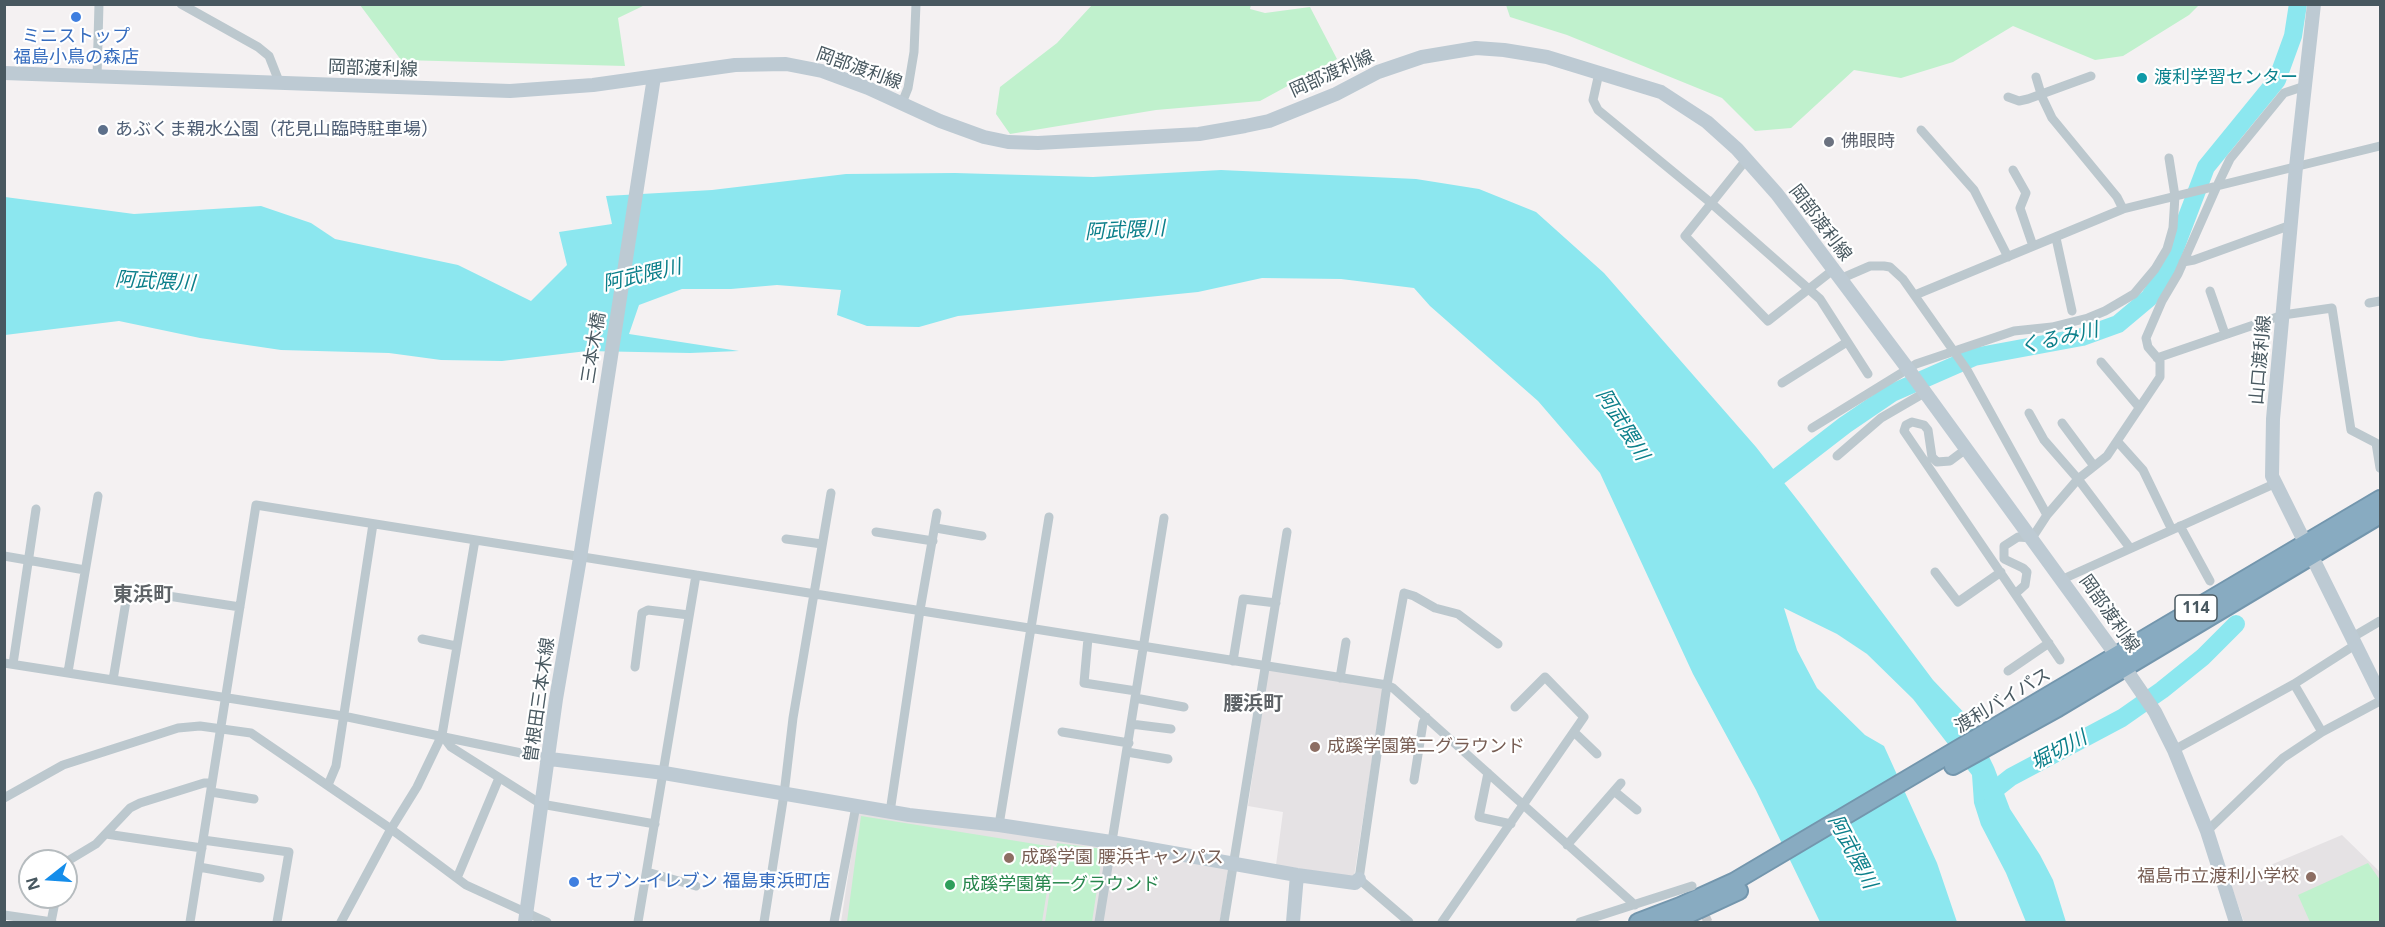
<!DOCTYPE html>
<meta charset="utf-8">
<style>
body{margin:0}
#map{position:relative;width:2385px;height:927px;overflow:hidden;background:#f4f1f2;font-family:"Open Sans",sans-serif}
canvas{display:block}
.frame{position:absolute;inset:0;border:6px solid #485860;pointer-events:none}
.north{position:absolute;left:18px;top:849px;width:60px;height:60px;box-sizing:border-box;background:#fff;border:2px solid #b6bcbf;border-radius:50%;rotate:253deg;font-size:16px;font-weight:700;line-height:24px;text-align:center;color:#485860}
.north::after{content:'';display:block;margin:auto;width:21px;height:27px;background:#158dea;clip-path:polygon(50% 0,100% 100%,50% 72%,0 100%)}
</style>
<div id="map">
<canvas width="2385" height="927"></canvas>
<div class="frame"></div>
<div class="north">N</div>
</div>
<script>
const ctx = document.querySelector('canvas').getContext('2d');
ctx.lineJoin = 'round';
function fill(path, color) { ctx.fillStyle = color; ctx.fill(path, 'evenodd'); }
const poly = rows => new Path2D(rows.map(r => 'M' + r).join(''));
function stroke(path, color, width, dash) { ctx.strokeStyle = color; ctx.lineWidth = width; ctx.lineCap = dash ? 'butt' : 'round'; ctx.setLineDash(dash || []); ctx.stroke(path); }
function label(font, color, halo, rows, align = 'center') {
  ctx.font = font + ' "Open Sans","Noto Sans JP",sans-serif'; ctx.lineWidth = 4.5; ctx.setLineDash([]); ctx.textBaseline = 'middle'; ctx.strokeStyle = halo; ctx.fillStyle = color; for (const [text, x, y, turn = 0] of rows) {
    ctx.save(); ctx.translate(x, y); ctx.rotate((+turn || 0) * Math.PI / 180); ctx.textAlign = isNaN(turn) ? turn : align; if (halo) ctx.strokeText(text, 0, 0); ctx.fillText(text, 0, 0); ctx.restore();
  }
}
const education = poly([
 [1268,670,1383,688,1354,877,1276,865,1283,812,1248,806],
 [858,811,1106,847,1228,869,1220,922,841,922],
 [2342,835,2380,872,2380,922,2244,922,2230,882]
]);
const green = poly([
 [360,5,645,5,618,18,625,66,401,60],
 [1251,5,1250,9,1265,13,1310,7,1337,59,1260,101,1156,110,1010,134,996,114,1000,87,1057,43,1092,5],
 [1506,5,1506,4,2199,5,2189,15,2123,56,2095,60,2013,26,1953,62,1901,78,1854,70,1791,128,1755,131,1722,98,1567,35,1510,17],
 [861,816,1054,847,1042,922,847,922],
 [1057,843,1103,849,1092,922,1045,922],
 [2368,863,2380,880,2380,922,2310,922,2298,895]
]);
const water = poly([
 [1221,170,1416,179,1479,189,1536,212,1604,273,1756,447,1803,507,1933,680,1971,720,1994,767,2010,809,2040,855,2053,880,2066,922,2026,922,2006,873,1981,825,1974,803,1972,775,1913,699,1867,654,1837,634,1784,608,1797,650,1817,688,1865,735,1884,746,1937,863,1957,922,1820,922,1756,790,1693,674,1600,473,1538,401,1430,306,1414,288,1341,279,1262,278,1198,292,958,316,919,327,867,326,837,315,841,290,777,285,731,289,682,289,639,305,629,334,739,351,690,353,587,351,502,361,441,360,389,353,281,350,200,338,119,321,5,335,5,197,134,214,261,206,311,223,335,239,458,265,531,301,567,265,559,232,612,224,606,196,712,190,846,174,955,173,1093,177]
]);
const river = poly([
 [1764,493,1775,479,1845,425,1892,393,1974,357,2082,337,2118,324,2149,298,2166,272,2206,167,2277,80,2293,36,2298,4],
 [1994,804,1992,792,2011,777,2122,718,2162,690,2203,657,2236,624]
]);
const streetTunnel = poly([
 [1700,904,1708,922]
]);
const street = poly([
 [181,4,258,47,269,56,280,84],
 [1599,73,1593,100,1598,110,1711,203,1820,299,1868,374],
 [97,77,99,4],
 [2036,77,2042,97,2052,118,2117,197,2123,209],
 [2008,97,2019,101,2028,99,2091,76],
 [902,103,908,88,914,52,916,4],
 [1921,130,1974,190,2008,257],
 [1746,160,1685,236,1768,321,1833,270],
 [2013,170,2026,193,2020,208,2033,246],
 [2056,238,2072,311],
 [2183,262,2194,260,2291,225],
 [1840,279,1870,266,1884,266,1890,267,1903,279,1967,370,2047,515],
 [2210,291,2225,334],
 [1915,295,2123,209,2217,186,2230,159,2284,93,2305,86],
 [2369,303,2380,301],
 [2157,358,2283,315,2332,308,2351,430,2376,443,2380,468],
 [2101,362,2139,407],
 [1782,383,1847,342],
 [2029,413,2044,440,2078,479,2130,548],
 [2062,423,2094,466],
 [1812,428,1916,364,2014,331,2052,327,2088,318,2105,311,2134,294,2155,269,2167,249,2173,228,2175,196,2169,158],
 [2117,441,2143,470,2172,530],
 [1966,449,1950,461,1937,462,1932,457,1928,430,1924,425,1912,422,1906,425,1904,431,2060,660],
 [1837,456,1881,418,1924,393],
 [2180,526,2210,581],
 [936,528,982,536],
 [876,532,933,541],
 [786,539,822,544],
 [4,556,85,570],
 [1935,572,1958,602,2001,572],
 [2063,579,2274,484],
 [2015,594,2025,585,2027,572,2023,568,2004,559,2004,546,2018,537,2032,538,2047,515,2078,479,2107,456,2160,377,2160,361,2148,347,2146,338,2162,301,2178,274,2217,186,2380,146],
 [168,596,240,607],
 [1088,638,1084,683,1136,691],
 [2351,638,2380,621],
 [422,639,456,646],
 [1233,661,1243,599,1276,603],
 [4,663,343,716,550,759],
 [13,664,36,509],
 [635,667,642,613,648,610,689,615],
 [2008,671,2049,643],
 [68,672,98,496],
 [1340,678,1346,642],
 [113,680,127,595],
 [2294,684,2322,732],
 [1135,698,1184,707],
 [1131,724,1171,729],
 [1062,732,1129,743],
 [1574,732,1597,754],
 [442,735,451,747,541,804,655,824],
 [2174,750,2294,684,2355,645],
 [1127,752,1168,759],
 [1488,773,1479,817,1511,824],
 [1414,780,1423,723,1426,717],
 [328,785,336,766,373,524],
 [1614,791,1637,810],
 [211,792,254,799],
 [4,798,63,765,178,728,200,726,251,733,391,829,466,885,547,922],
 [890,812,920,610,937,513],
 [999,825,1049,517],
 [2207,831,2283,758,2322,732,2380,701],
 [106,834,202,848],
 [203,840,289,852,277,922],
 [1567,845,1621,783],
 [66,862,96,844,130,808,140,803,204,783,212,783],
 [199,867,260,878],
 [647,872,696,886],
 [457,878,499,778],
 [4,915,52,922],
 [51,922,56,897],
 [190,922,256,505,1387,685,1393,688,1635,905],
 [341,922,391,829,417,787,442,735,475,540],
 [638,922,696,575],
 [764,922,784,794,793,718,831,493],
 [834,922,856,806],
 [1099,922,1164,518],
 [1224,922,1287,532],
 [1409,922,1359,879,1387,685,1404,593,1414,596,1435,608,1458,614,1498,644],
 [1442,922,1584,717,1545,677,1515,707],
 [1580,922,1692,886]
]);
const secondary = poly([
 [2314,4,2296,167,2273,419,2272,476,2380,694],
 [4,73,510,91,593,85,735,65,786,64,822,71,868,88,940,121,984,137,1008,142,1038,143,1199,134,1245,126,1269,121,1336,94,1378,72,1422,57,1476,48,1504,50,1547,57,1661,92,1707,122,1737,149,1777,194,1908,369,2116,655,2155,712,2174,750,2207,831,2236,922],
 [550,759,664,773,909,815,999,825,1111,842,1297,875,1355,883,1359,879],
 [525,922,556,699,580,558,654,77],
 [1293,922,1297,875]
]);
const highway = poly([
 [1953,766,2058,708,2380,515],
 [1638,922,1680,906,1735,881,2380,499],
 [1672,922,1739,891]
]);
const markers = [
 [76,17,6,"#3f7fe0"],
 [2142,78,6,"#0f9aa8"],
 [103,130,6,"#5c6f8a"],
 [1829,142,6,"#6b7280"],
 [1315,747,6,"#8d6e63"],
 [1009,858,6,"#8d6e63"],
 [2311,877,6,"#8d6e63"],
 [574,882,6,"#3f7fe0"],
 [950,885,6,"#2e9e5b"]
];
const shields = [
 [2196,608,42]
];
const shieldNames = [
 ["114",2196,608]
];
const shopNames = [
 ["ミニストップ",76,37],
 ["福島小鳥の森店",76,58],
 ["セブン-イレブン 福島東浜町店",586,882,"left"]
];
const streetNames = [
 ["岡部渡利線",373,69,2],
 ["岡部渡利線",859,69,20],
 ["岡部渡利線",1332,74,-24],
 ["岡部渡利線",1820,223,53],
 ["三本木橋",594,348,-81],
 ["山口渡利線",2261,360,-85],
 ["岡部渡利線",2109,614,55],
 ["曽根田三本木線",540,700,-82],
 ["渡利バイパス",2003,701,-31]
];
const cultureNames = [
 ["渡利学習センター",2154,78]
];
const serviceNames = [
 ["あぶくま親水公園（花見山臨時駐車場）",115,130]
];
const worshipNames = [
 ["佛眼時",1841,142]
];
const educationNames = [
 ["成蹊学園第二グラウンド",1327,747],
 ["成蹊学園 腰浜キャンパス",1021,858],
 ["福島市立渡利小学校",2299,877,"right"]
];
const leisureNames = [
 ["成蹊学園第一グラウンド",962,885]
];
const waterNames = [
 ["阿武隈川",1125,231,-3],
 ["阿武隈川",642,276,-13],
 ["阿武隈川",155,282,3],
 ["くるみ川",2059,339,-13],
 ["阿武隈川",1622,425,58],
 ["堀切川",2059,751,-28],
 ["阿武隈川",1852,852,62]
];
const neighbourhoodNames = [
 ["東浜町",143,595],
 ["腰浜町",1253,704]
];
fill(education, '#e5e2e4');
fill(green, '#c0f1cd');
fill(water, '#8ce7ef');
stroke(river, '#8ce7ef', 18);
stroke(streetTunnel, '#c9cbce', 9, [9, 4.5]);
stroke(highway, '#7396ad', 20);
stroke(street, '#bcc8ce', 9);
stroke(secondary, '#bdcad3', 14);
stroke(highway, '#88abc1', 16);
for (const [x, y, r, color] of markers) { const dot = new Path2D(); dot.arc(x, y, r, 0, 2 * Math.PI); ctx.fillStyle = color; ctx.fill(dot); stroke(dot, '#fff', 2); }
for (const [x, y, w] of shields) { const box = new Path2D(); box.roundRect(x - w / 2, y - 13, w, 26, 4.5); ctx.fillStyle = '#fff'; ctx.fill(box); stroke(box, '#485860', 1.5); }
label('bold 16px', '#485860', null, shieldNames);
label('18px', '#366cbe', '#fff', shopNames);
label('18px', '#485860', '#fff', streetNames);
label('18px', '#0d838f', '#fff', cultureNames, 'left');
label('18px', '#4e5e75', '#fff', serviceNames, 'left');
label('18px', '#5b616d', '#fff', worshipNames, 'left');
label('18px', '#785e54', '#fff', educationNames, 'left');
label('18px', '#27864d', '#fff', leisureNames, 'left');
label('italic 20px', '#0b7f8a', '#fff', waterNames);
label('bold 20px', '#5e6367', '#fff', neighbourhoodNames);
</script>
